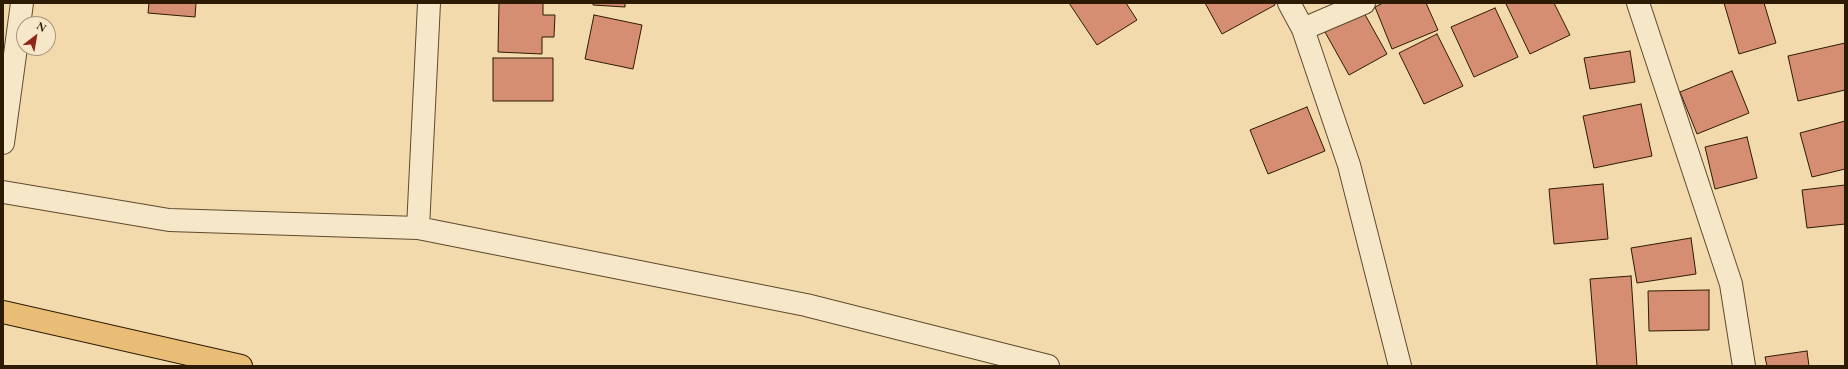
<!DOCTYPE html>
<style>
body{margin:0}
#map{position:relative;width:1848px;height:369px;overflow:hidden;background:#f3daac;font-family:"EB Garamond",serif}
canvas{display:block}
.frame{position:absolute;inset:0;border:4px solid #2d1a03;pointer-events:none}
.north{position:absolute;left:16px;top:16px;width:40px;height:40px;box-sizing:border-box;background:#f7e7c9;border:1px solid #a6957a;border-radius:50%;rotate:31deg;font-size:11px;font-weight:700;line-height:16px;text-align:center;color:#2d1a03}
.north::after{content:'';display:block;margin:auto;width:14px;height:18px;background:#8f2418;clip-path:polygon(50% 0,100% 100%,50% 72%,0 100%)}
</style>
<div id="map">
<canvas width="1848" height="369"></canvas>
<div class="frame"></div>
<div class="north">N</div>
</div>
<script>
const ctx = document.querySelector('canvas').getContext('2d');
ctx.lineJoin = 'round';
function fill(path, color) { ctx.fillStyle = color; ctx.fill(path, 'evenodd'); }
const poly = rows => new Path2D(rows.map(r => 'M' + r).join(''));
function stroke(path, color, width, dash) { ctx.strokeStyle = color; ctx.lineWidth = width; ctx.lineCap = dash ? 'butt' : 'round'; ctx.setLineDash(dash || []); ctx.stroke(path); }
const building = poly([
 [149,3,196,3,195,17,148,13,149,3],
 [499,3,543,3,543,15,555,15,554,37,542,37,542,54,498,52,499,3],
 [593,3,625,3,625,7,593,5,593,3],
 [1069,3,1126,3,1137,20,1097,45,1069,3],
 [1205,3,1274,3,1275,5,1222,34,1205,3],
 [1383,3,1426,3,1438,30,1392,49,1375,7,1383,3],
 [1509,3,1554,3,1570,35,1530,54,1506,4,1509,3],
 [1724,3,1764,3,1776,43,1739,54,1724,3],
 [1495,8,1518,57,1474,77,1451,27,1495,8],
 [1363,11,1387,54,1349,75,1325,32,1363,11],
 [594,15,642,25,633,69,585,59,594,15],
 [1437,34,1463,86,1424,104,1399,53,1437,34],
 [1845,43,1845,90,1798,101,1788,56,1845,43],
 [1630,51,1635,82,1590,89,1584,58,1630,51],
 [493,58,553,58,553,101,493,101,493,58],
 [1732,71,1749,113,1697,134,1680,92,1732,71],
 [1641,104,1652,156,1594,168,1583,116,1641,104],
 [1307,107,1325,151,1268,174,1250,130,1307,107],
 [1845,121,1845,169,1812,177,1800,133,1845,121],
 [1747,137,1757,178,1715,189,1705,147,1747,137],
 [1603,184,1608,239,1554,244,1549,189,1603,184],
 [1845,185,1845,224,1807,228,1802,190,1845,185],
 [1691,238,1696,274,1637,283,1631,248,1691,238],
 [1631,276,1637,366,1597,366,1590,279,1631,276],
 [1709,290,1709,330,1649,331,1648,291,1709,290],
 [1807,351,1809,366,1767,366,1765,357,1807,351]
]);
const minor = poly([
 [1289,3,1303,29,1349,165,1400,366],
 [1638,3,1731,284,1744,366],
 [1303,29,1364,3],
 [3,143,22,3],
 [3,192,169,220,418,228,806,305,1048,366],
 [418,228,429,3]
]);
const motorway = poly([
 [3,312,241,366]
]);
fill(building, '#d58e72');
stroke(building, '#2d1a03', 1);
stroke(minor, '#5e4a2d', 24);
stroke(motorway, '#2d1a03', 24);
stroke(minor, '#f7e7c9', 22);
stroke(motorway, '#eabd76', 22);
</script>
